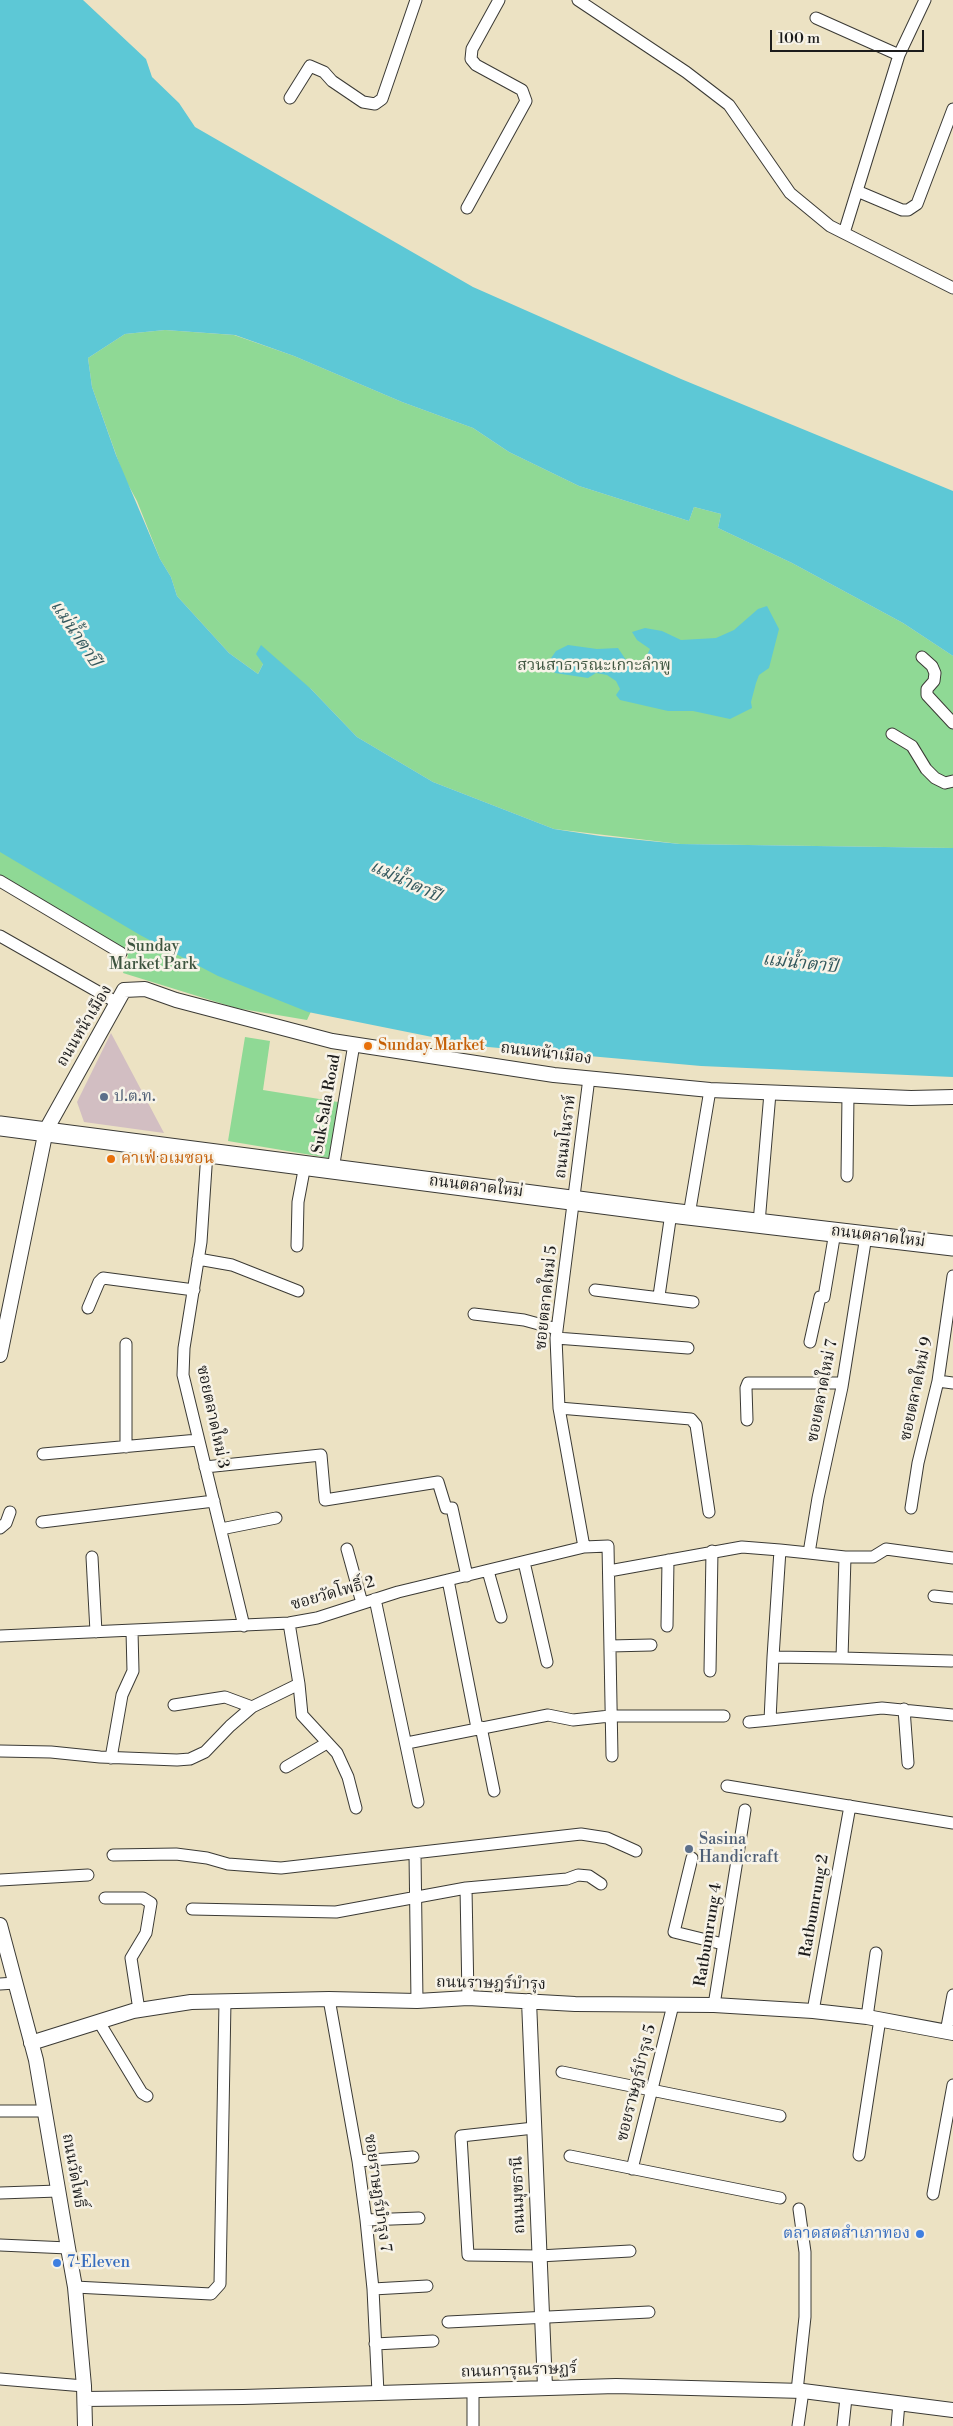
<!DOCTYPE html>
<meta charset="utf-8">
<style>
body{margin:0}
#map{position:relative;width:953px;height:2426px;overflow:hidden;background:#ece2c3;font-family:"Libre Bodoni",serif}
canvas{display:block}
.scale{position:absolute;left:770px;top:30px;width:154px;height:22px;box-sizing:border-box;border:2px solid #1c1c1c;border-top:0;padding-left:6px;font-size:15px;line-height:18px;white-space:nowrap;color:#1c1c1c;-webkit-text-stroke:4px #f7f3e8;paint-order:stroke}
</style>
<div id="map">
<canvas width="953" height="2426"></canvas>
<div class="scale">100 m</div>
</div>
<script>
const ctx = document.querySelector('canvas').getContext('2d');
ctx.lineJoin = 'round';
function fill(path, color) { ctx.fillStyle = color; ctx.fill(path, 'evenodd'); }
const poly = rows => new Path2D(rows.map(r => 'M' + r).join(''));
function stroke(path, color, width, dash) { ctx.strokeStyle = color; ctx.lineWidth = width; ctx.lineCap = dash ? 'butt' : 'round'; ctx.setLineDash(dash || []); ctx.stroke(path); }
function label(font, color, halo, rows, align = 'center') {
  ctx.font = font + ' "Libre Bodoni","Noto Serif Thai",serif'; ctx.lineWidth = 5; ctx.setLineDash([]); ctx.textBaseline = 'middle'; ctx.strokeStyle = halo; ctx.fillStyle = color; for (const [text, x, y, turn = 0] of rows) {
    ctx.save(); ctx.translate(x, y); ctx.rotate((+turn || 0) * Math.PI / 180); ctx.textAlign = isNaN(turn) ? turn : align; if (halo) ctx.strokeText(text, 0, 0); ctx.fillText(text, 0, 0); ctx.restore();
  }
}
const industrial = poly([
 [111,1033,164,1133,84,1122,77,1102]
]);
const green = poly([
 [165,330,234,335,294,356,402,402,473,428,509,452,579,486,689,521,694,507,721,514,718,528,792,563,903,623,953,656,953,848,680,844,554,829,433,782,357,737,311,689,263,664,258,674,229,653,177,596,171,577,160,559,137,501,124,477,92,387,88,358,125,334],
 [0,837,314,1005,307,1020,236,1008,123,973,128,955,0,878],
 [245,1037,270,1041,263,1090,338,1102,329,1158,228,1141]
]);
const water = poly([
 [0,0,83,0,146,59,152,77,179,103,195,127,473,287,681,379,953,491,953,656,903,623,792,563,718,528,721,514,694,507,689,521,579,486,509,452,473,428,402,402,294,356,235,335,165,330,125,334,88,358,92,387,116,455,160,559,171,577,177,596,229,653,258,674,263,664,256,654,261,645,311,689,357,737,433,782,554,829,600,836,680,844,953,848,953,1077,701,1066,477,1046,308,1012,218,976,140,935,0,852],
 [767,606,779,629,769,668,759,675,756,683,751,702,752,708,730,719,693,711,668,711,620,700,616,695,620,689,616,681,607,675,596,673,588,678,555,673,551,667,549,661,556,651,568,645,597,649,618,648,626,660,636,664,645,659,650,649,637,640,632,632,645,628,662,631,681,640,716,638,734,630,758,609]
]);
const minor = poly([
 [578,0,686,72,729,105,790,193,830,226,953,288],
 [816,18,899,55],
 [290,98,310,66,324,72,332,81,363,102,375,104,382,99,416,0],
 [857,191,902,210,908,210,917,204,953,109],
 [467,208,526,101,522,90,476,65,471,59,472,49,499,0],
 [844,233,899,55,925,0],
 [922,657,932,666,935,673,934,681,927,689,927,695,953,723],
 [892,734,912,746,926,769,935,778,945,783,953,781],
 [0,881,121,953],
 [0,936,116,1002],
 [207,1152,201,1242,184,1348,183,1375,244,1626],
 [333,1169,354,1044],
 [847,1176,848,1095],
 [689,1215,710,1090],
 [759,1223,770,1093],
 [297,1246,298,1202,305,1165],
 [198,1259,232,1265,298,1291],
 [595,1290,693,1302],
 [659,1296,671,1213],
 [88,1308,99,1282,103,1278,194,1290],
 [474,1314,524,1320,557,1329],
 [556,1338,688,1348],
 [810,1342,820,1297,824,1297,835,1232],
 [938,1381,953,1383],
 [559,1408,691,1419,696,1425,709,1512],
 [747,1420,746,1388,748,1383,842,1383],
 [126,1447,126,1344],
 [43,1454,198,1440],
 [205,1467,321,1455,325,1500,438,1482,446,1508,452,1508,467,1576],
 [911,1508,918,1463,938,1381,953,1276],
 [42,1522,214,1501],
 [0,1528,6,1523,10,1512],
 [221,1529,276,1518],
 [584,1547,559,1408,556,1338,589,1078],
 [347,1549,362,1603],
 [809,1553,818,1498,842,1387,866,1236],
 [92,1557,96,1632],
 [845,1557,873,1557,886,1549,953,1558],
 [524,1562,547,1662],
 [488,1571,501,1617],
 [609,1571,742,1547,780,1550,809,1553,845,1557,842,1658,773,1657,780,1550],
 [448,1580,477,1728],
 [934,1596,953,1598],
 [375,1599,418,1802],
 [667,1626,668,1560],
 [0,1636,289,1623,317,1618,398,1592,584,1547,608,1546,612,1756],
 [610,1646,651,1645],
 [773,1657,770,1720,882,1708,953,1715],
 [842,1658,951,1661],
 [710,1671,712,1551],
 [299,1684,302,1715,337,1753,348,1777,356,1808],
 [174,1705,225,1697,252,1707],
 [904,1709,908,1763],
 [749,1722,770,1720],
 [481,1727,494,1791],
 [407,1743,548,1715,573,1720,610,1716,724,1716],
 [0,1751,51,1752,100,1757,177,1760,190,1759,205,1752,230,1726,252,1707,299,1684,289,1623],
 [111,1758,122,1695,133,1671,132,1631],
 [286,1767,327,1743],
 [727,1786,953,1823],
 [415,1854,417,2001],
 [113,1855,176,1854,207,1858,228,1864,281,1868,581,1834,607,1838,636,1851],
 [692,1858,674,1932,723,1944],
 [0,1880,88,1875],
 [466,1888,468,1998],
 [105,1898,143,1898,151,1903,146,1933,131,1958,139,2010],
 [192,1909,336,1912,466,1888,567,1879,578,1875,589,1876,601,1884],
 [0,1984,15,1983],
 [329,1999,358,2161,366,2220,373,2289,378,2393],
 [714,2005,745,1810],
 [813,2011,850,1806],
 [867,2017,876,1953],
 [99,2022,142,2093,147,2096],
 [946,2032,953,1995],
 [562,2072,780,2116],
 [0,2111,45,2111],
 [534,2128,461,2136,468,2255,539,2256,630,2251],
 [859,2155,880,2019],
 [570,2156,780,2198],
 [358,2161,413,2157],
 [632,2169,673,2005],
 [0,2193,58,2191],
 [933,2194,953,2085],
 [366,2220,419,2218],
 [0,2245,68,2248],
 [75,2287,211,2294,220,2284,225,2001],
 [373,2289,427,2286],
 [448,2322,649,2312],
 [375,2344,433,2341],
 [0,2379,84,2386],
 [797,2391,805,2317,805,2252,799,2209],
 [473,2426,473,2391],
 [798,2426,803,2391],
 [843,2426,846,2398],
 [897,2426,899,2403]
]);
const tertiary = poly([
 [0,1355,46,1130,124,990,145,989,176,1000,332,1041,554,1075,710,1090,911,1098,953,1097],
 [0,1925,36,2060,68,2248,75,2287,84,2386,85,2426],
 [529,2001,545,2387],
 [31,2043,133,2011,191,2002,329,1999,417,2001,468,1998,575,2004,714,2005,813,2011,867,2017,953,2033],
 [85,2399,243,2397,616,2386,803,2391,953,2410]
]);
const primary = poly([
 [0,1126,671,1213,953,1246]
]);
const markers = [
 [368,1046,5,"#e8710a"],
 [104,1097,5,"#5c6f8a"],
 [111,1159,5,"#e8710a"],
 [689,1849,5,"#5c6f8a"],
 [920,2234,5,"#3f7fe0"],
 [57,2263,5,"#3f7fe0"]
];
const parkNames = [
 ["สวนสาธารณะเกาะลำพู",594,666],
 ["Sunday",153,947],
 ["Market Park",153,965]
];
const streetNames = [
 ["ถนนหน้าเมือง",85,1026,-59],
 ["ถนนหน้าเมือง",546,1054,7],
 ["Suk Sala Road",327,1104,-80],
 ["ถนนมโนราห์",566,1137,-83],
 ["ถนนตลาดใหม่",476,1187,7],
 ["ถนนตลาดใหม่",878,1237,7],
 ["ซอยตลาดใหม่ 5",547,1298,-84],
 ["ซอยตลาดใหม่ 9",917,1389,-78],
 ["ซอยตลาดใหม่ 7",823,1391,-79],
 ["ซอยตลาดใหม่ 3",212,1417,78],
 ["ซอยวัดโพธิ์ 2",333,1594,-16],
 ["Ratbumrung 2",815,1906,-80],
 ["Ratbumrung 4",709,1935,-81],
 ["ถนนราษฎร์บำรุง",491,1984,1],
 ["ซอยราษฎร์บำรุง 5",637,2083,-76],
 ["ถนนวัดโพธิ์",73,2171,80],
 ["ซอยราษฎร์บำรุง 7",377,2193,82],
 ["ถนนมุขธานี",519,2195,-92],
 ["ถนนการุณราษฏร์",519,2371,-2]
];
const foodNames = [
 ["Sunday Market",378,1046],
 ["คาเฟ่ อเมซอน",121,1159]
];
const serviceNames = [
 ["ป.ต.ท.",114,1097],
 ["Sasina",699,1840],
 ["Handicraft",699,1858]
];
const shopNames = [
 ["ตลาดสดสำเภาทอง",910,2234],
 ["7-Eleven",67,2263,"left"]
];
const waterNames = [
 ["แม่น้ำตาปี",75,634,56],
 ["แม่น้ำตาปี",405,882,25],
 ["แม่น้ำตาปี",800,964,6]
];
fill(industrial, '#d2bec2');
fill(green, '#8fd995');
fill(water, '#5dc8d6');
stroke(minor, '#3b3a35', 13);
stroke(tertiary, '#3b3a35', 16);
stroke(primary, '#3b3a35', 21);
stroke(minor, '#fff', 11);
stroke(tertiary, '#fff', 14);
stroke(primary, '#fff', 19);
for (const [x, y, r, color] of markers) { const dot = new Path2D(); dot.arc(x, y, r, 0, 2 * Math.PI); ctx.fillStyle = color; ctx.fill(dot); stroke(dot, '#f7f3e8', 2); }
label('16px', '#3e5540', '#f7f3e8', parkNames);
label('16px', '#1c1c1c', '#f7f3e8', streetNames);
label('16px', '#c56008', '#f7f3e8', foodNames, 'left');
label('16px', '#4e5e75', '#f7f3e8', serviceNames, 'left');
label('16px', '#366cbe', '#f7f3e8', shopNames, 'right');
label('italic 18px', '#33585d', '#f7f3e8', waterNames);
</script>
